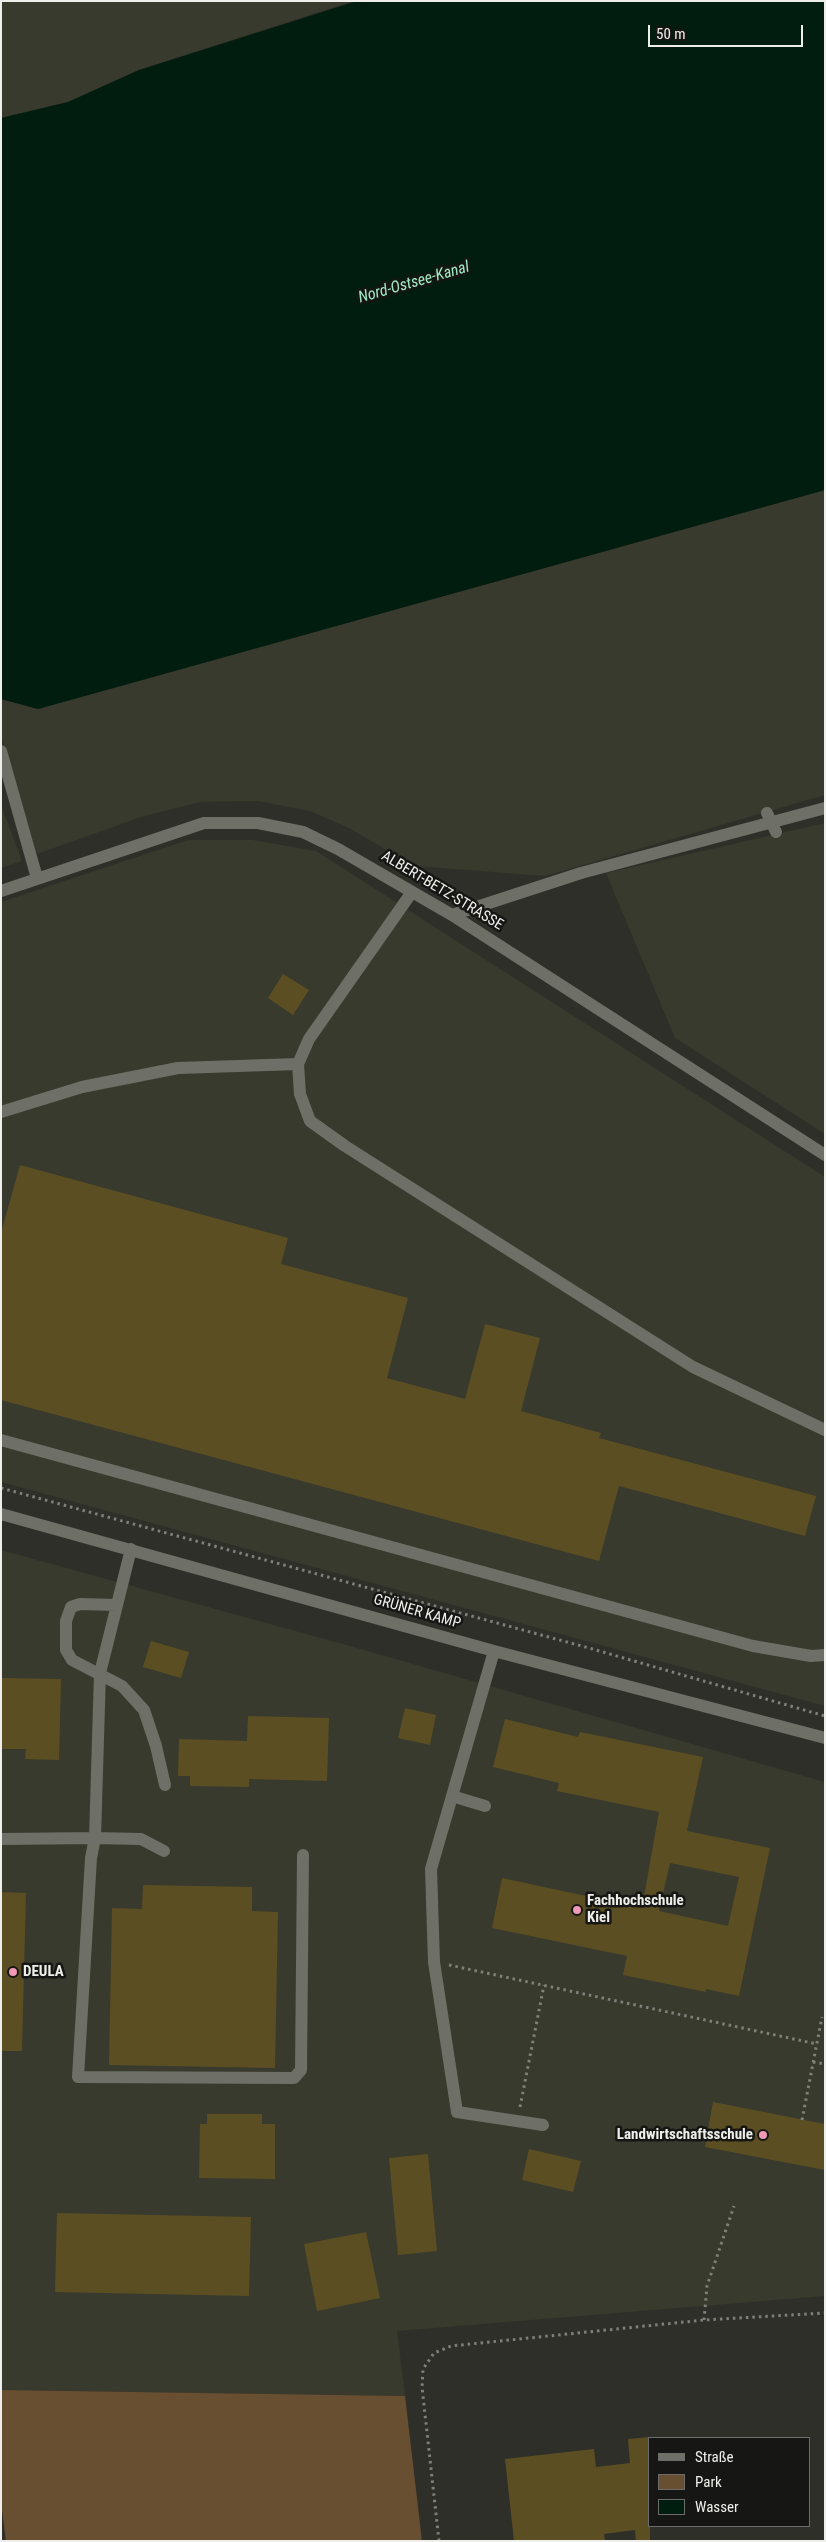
<!DOCTYPE html>
<meta charset="utf-8">
<style>
body{margin:0}
#map{position:relative;width:826px;height:2542px;overflow:hidden;background:#2e2f29;font-family:"Roboto Condensed",sans-serif}
canvas{display:block}
.frame{position:absolute;inset:0;border:2px solid #eeeeea;pointer-events:none}
.legend{position:absolute;left:648px;top:2437px;width:162px;height:90px;box-sizing:border-box;background:#161714;border:1px solid #6c6d6a;margin:0;padding:6px 9px;list-style:none;font-size:15px;color:#eeeeea}
.legend li{display:flex;align-items:center;gap:10px;height:25px}
.legend b{width:25px;border:1px solid #6c6d6a}
.scale{position:absolute;left:648px;top:25px;width:155px;height:22px;box-sizing:border-box;border:2px solid #eeeeea;border-top:0;padding-left:6px;font-size:15px;line-height:18px;white-space:nowrap;color:#eeeeea;-webkit-text-stroke:4px #161714;paint-order:stroke}
</style>
<div id="map">
<canvas width="826" height="2542"></canvas>
<div class="frame"></div>
<ul class="legend">
<li><b style="height:6px;background:#6e6f67"></b>Straße</li>
<li><b style="height:14px;background:#694f32"></b>Park</li>
<li><b style="height:14px;background:#001d0f"></b>Wasser</li>
</ul>
<div class="scale">50 m</div>
</div>
<script>
const ctx = document.querySelector('canvas').getContext('2d');
ctx.lineJoin = 'round';
function fill(path, color) { ctx.fillStyle = color; ctx.fill(path, 'evenodd'); }
const poly = rows => new Path2D(rows.map(r => 'M' + r).join(''));
function stroke(path, color, width, dash) { ctx.strokeStyle = color; ctx.lineWidth = width; ctx.lineCap = dash ? 'butt' : 'round'; ctx.setLineDash(dash || []); ctx.stroke(path); }
function label(font, color, halo, rows, align = 'center') {
  ctx.font = font + ' "Roboto Condensed",sans-serif'; ctx.lineWidth = 5; ctx.setLineDash([]); ctx.textBaseline = 'middle'; ctx.strokeStyle = halo; ctx.fillStyle = color; for (const [text, x, y, turn = 0] of rows) {
    ctx.save(); ctx.translate(x, y); ctx.rotate((+turn || 0) * Math.PI / 180); ctx.textAlign = isNaN(turn) ? turn : align; if (halo) ctx.strokeText(text, 0, 0); ctx.fillText(text, 0, 0); ctx.restore();
  }
}
const built = poly([
 [1,1,353,1,139,70,68,102,1,118],
 [825,490,825,795,545,876,414,866,349,828,310,811,258,801,200,802,141,817,37,854,1,736,1,699,38,709],
 [1,805,22,861,1,868],
 [825,823,825,1134,675,1038,606,873],
 [188,840,253,840,316,851,825,1177,825,1706,1,1482,1,902],
 [1,1550,350,1646,825,1782,825,2296,397,2331,405,2396,1,2390]
]);
const green = poly([
 [1,2390,405,2396,422,2541,6,2541,1,2502]
]);
const water = poly([
 [357,1,825,1,825,490,38,709,1,699,1,118,68,102,139,70]
]);
const building = poly([
 [283,974,309,990,293,1015,268,998],
 [20,1165,288,1238,281,1264,408,1298,387,1378,465,1399,485,1324,540,1338,521,1411,601,1433,599,1438,816,1496,805,1536,619,1486,599,1561,1,1400,1,1233],
 [151,1641,189,1652,181,1678,143,1667],
 [1,1678,61,1679,59,1760,25,1759,26,1749,1,1749],
 [405,1708,436,1715,430,1745,398,1738],
 [248,1716,329,1718,327,1781,249,1779,249,1787,190,1786,190,1776,178,1776,179,1739,247,1741],
 [505,1719,578,1737,580,1732,703,1757,687,1831,770,1848,739,1996,706,1989,706,1992,623,1975,627,1956,492,1928,502,1878,642,1908,659,1812,557,1791,559,1783,493,1767],
 [670,1863,739,1877,728,1926,659,1911],
 [143,1885,252,1887,252,1911,278,1912,275,2068,109,2065,112,1908,142,1909],
 [1,1892,26,1893,22,2051,1,2051],
 [713,2102,825,2124,825,2170,705,2147],
 [207,2114,262,2114,262,2124,275,2124,275,2179,199,2178,200,2124,207,2124],
 [529,2149,581,2161,573,2192,522,2180],
 [428,2154,437,2251,398,2255,389,2158],
 [57,2213,251,2217,249,2296,55,2292],
 [366,2232,380,2298,317,2311,304,2244],
 [650,2437,650,2541,636,2541,635,2530,604,2534,605,2541,514,2541,505,2459,594,2449,596,2467,630,2463,628,2439]
]);
const path = poly([
 [1,1488,589,1648,825,1716],
 [449,1965,817,2044],
 [813,2062,825,2064],
 [520,2107,544,1985],
 [802,2120,822,2017],
 [704,2320,707,2286,734,2206],
 [439,2541,422,2387,423,2369,434,2353,451,2346,704,2320,825,2313]
]);
const minor = poly([
 [1,751,37,878],
 [767,813,776,832],
 [1,891,204,823,258,823,303,832,338,849,452,915,825,1155],
 [412,892,309,1039,298,1064,300,1094,310,1121,345,1146,693,1367,825,1430],
 [452,915,581,873,825,808],
 [1,1112,82,1087,178,1068,298,1064],
 [1,1440,753,1646,811,1656,825,1655],
 [1,1514,494,1651,825,1738],
 [117,1605,80,1604,71,1607,66,1621,66,1650,72,1660,122,1686,144,1710,156,1746,165,1785],
 [494,1651,431,1869,434,1962,457,2112,543,2125],
 [452,1796,485,1806],
 [1,1839,95,1838,100,1673,131,1549],
 [164,1851,141,1839,95,1838,91,1858,78,2077,294,2078,301,2070,303,1855]
]);
const markers = [
 [577,1910,5,"#f09ab6"],
 [13,1972,5,"#f09ab6"],
 [763,2135,5,"#f09ab6"]
];
const streetNames = [
 ["ALBERT-BETZ-STRASSE",442,891,31],
 ["GRÜNER KAMP",417,1612,16]
];
const poiNames = [
 ["Fachhochschule",587,1901],
 ["Kiel",587,1918],
 ["DEULA",23,1972],
 ["Landwirtschaftsschule",753,2135,"right"]
];
const waterNames = [
 ["Nord-Ostsee-Kanal",414,283,-16]
];
fill(built, '#383a2d');
fill(green, '#694f32');
fill(water, '#001d0f');
fill(building, '#5c4e23');
stroke(path, '#7f807a', 3, [2.5, 4]);
stroke(minor, '#6e6f67', 12);
for (const [x, y, r, color] of markers) { const dot = new Path2D(); dot.arc(x, y, r, 0, 2 * Math.PI); ctx.fillStyle = color; ctx.fill(dot); stroke(dot, '#161714', 2); }
label('15px', '#eeeeea', '#161714', streetNames);
label('bold 15px', '#eeeeea', '#161714', poiNames, 'left');
label('italic 16px', '#9febc3', '#161714', waterNames);
</script>
